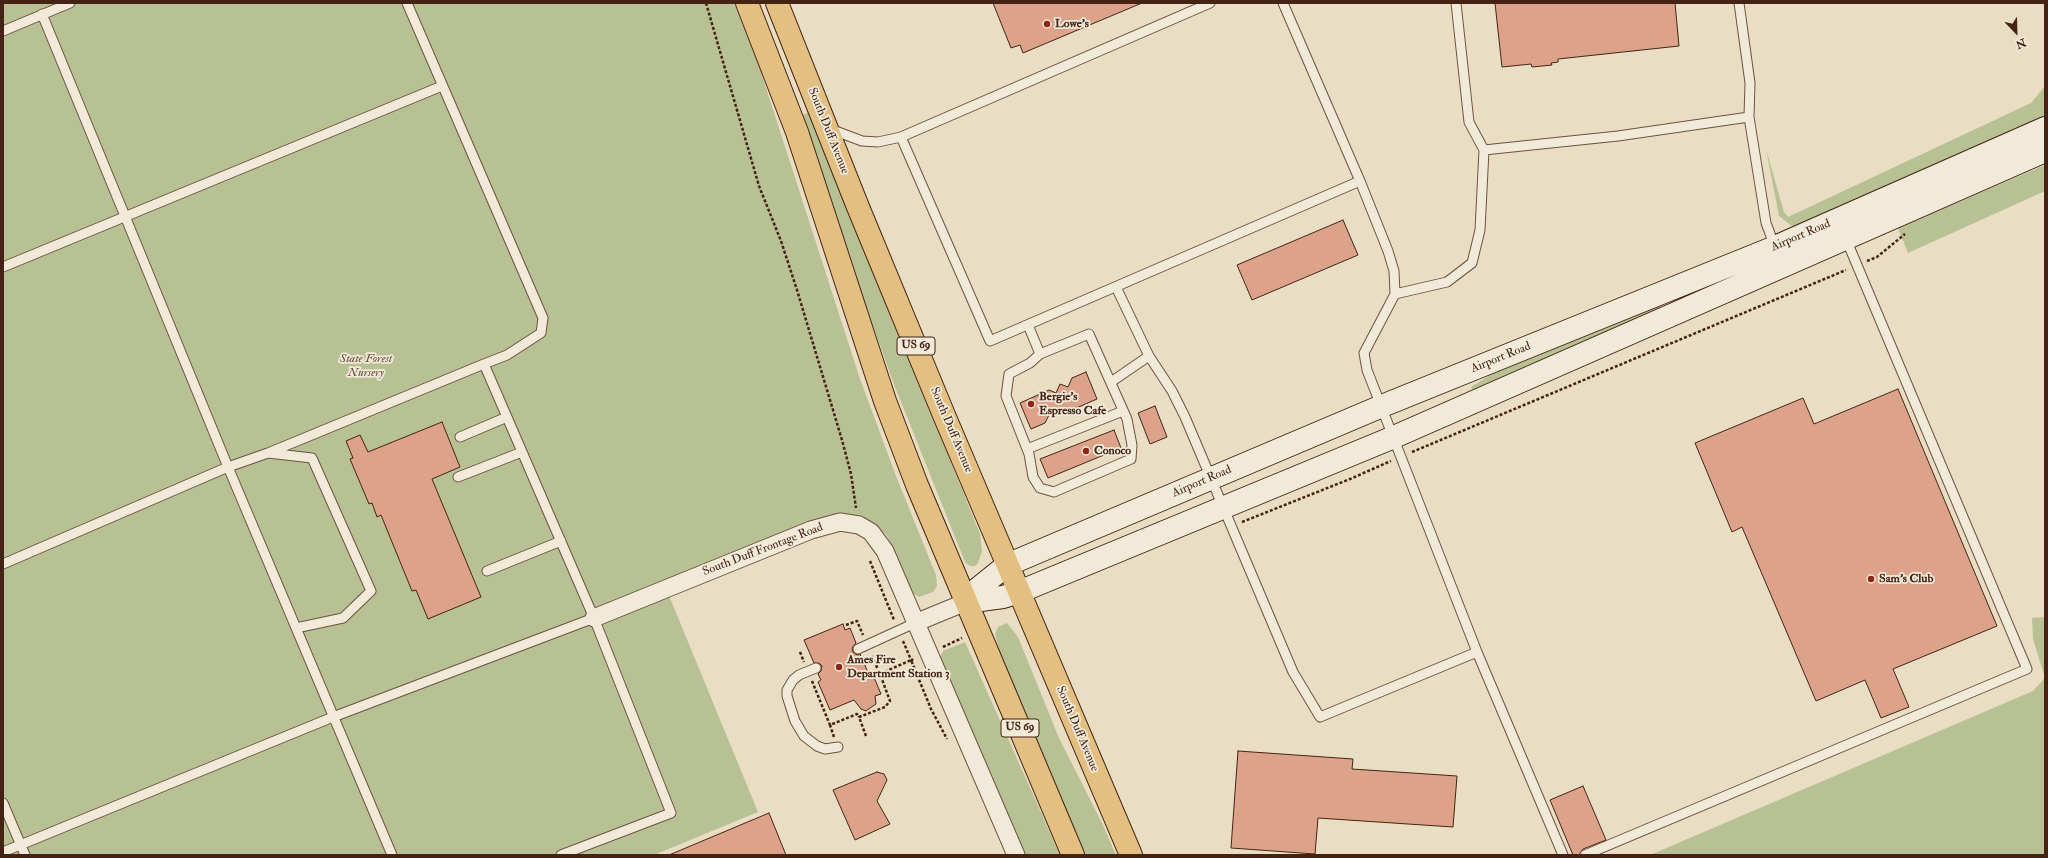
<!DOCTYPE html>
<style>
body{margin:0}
#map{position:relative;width:2048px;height:858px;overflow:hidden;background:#e9dec4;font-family:"IM FELL Double Pica",serif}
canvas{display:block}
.frame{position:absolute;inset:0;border:4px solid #442314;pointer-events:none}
.north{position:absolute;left:1996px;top:12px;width:40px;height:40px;-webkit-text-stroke:3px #f1ead9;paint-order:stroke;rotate:157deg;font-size:11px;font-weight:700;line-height:16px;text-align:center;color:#442314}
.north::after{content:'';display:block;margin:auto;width:14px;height:18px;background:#442314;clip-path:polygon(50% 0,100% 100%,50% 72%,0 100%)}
</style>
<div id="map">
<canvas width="2048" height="858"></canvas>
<div class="frame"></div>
<div class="north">N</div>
</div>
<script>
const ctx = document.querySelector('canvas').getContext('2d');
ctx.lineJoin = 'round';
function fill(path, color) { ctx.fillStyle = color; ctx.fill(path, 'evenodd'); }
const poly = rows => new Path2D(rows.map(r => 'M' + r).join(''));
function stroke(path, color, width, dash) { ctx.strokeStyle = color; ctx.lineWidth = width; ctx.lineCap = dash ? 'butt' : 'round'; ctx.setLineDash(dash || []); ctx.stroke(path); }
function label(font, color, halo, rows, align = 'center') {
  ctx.font = font + ' "IM FELL Double Pica",serif'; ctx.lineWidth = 3.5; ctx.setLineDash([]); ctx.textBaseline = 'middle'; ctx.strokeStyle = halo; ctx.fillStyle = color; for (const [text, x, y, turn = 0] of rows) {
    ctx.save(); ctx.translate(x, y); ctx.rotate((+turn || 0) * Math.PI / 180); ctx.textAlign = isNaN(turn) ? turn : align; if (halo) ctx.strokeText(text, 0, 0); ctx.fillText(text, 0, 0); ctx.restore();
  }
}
const green = poly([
 [5,3,734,3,760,69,859,376,896,476,936,575,937,586,933,592,919,597,914,594,909,586,887,536,876,525,860,518,807,524,663,581,758,812,654,855,3,855,3,4],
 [2045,86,2045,118,1808,224,1793,227,1779,216,1766,149,1784,212,1788,217,2031,103],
 [809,112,980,534,982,551,978,563,975,566,970,566,965,562,895,387,846,251,803,115],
 [2045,165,2045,191,1908,253,1898,228],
 [1660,305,1661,309,1473,391,1471,387,1506,365],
 [2045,617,2045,855,1650,855,2033,691,2045,678,2033,639,2032,618],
 [1007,623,1018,637,1059,738,1103,825,1116,855,1085,855,1000,654,995,634,998,627],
 [965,642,1060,855,1025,855,941,662,941,655,943,651]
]);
const building = poly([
 [993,3,1142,3,1023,53,1020,45,1011,48,993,3],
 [1495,3,1675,3,1679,46,1558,59,1558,62,1551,63,1552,65,1532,67,1531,64,1502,67,1495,3],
 [1343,220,1358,255,1252,300,1237,265,1343,220],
 [1086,372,1097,399,1065,413,1059,410,1056,417,1049,415,1045,423,1031,429,1020,403,1049,390,1056,393,1060,384,1068,387,1072,378,1086,372],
 [1898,389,1997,626,1893,669,1909,707,1881,718,1865,680,1816,701,1742,527,1732,532,1695,443,1803,398,1814,424,1898,389],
 [1155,406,1167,437,1150,444,1138,413,1155,406],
 [442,422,460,467,432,479,481,597,428,619,416,590,412,591,381,515,377,517,372,503,369,504,350,459,353,458,346,441,360,435,368,452,442,422],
 [1114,430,1121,448,1048,478,1040,459,1114,430],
 [843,624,845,630,850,628,856,643,852,648,853,652,857,655,860,654,870,677,873,675,881,694,875,696,876,704,873,706,866,711,861,709,854,700,830,710,818,682,821,680,818,674,821,671,822,666,819,663,814,663,804,640,843,624],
 [1238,751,1353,759,1352,769,1457,776,1453,827,1318,818,1315,854,1231,848,1238,751],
 [877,772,884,774,887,780,877,801,890,824,855,840,833,790,877,772],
 [1583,786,1606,840,1583,849,1579,855,1573,855,1550,800,1583,786],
 [769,813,786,855,669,855,769,813]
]);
const path = poly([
 [706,3,759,186,781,241,797,290,842,440,851,474,856,508],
 [1867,261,1877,257,1905,234],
 [1412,452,1846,270],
 [1242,522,1350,479,1391,461],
 [870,561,894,620],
 [846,625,857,621,863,635],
 [903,641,911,660,915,659],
 [943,647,962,638],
 [800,652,804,662],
 [872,656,880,674],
 [812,681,830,725],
 [866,736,859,717,885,707,890,701,880,674,911,660,931,709,947,739],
 [834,737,830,725,857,714,859,717]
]);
const service = poly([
 [407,3,543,318,541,333,507,355,484,364],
 [1283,3,1360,181,1388,251,1394,271,1395,294,1364,353,1367,370,1477,652,1563,855],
 [1456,3,1469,122,1484,150],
 [1739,3,1750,83,1749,117,1766,223,1775,247],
 [42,14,228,467,392,855],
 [3,31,70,3],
 [830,129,862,141,878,142,901,137,1210,3],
 [901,137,990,341,1360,181],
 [3,267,442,86],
 [1116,287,1149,356,1172,391,1185,417,1293,672,1320,717,1477,652],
 [1395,294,1447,282,1472,263,1480,230,1484,150,1618,136,1749,117],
 [1028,325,1040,354,1030,363,1009,374,1006,396,1029,454,1033,477,1040,488,1054,492,1131,459,1132,445,1127,419,1089,334,1040,354],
 [1111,382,1149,356],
 [460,437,507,417],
 [1027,449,1123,411],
 [268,453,484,364,594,618,671,813,561,855],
 [458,477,522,452],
 [3,564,228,467,268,453,312,458,371,591,343,618,296,628],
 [487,571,561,541],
 [858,649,915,623],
 [816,668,799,675,793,680,787,690,787,696,795,721,804,736,817,746,825,749,838,747],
 [3,803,25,855],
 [3,852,333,717,594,618],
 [1585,855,2027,669,1846,239]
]);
const minor = poly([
 [594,618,811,530,840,522,859,525,871,532,885,551,1016,855],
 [915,623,966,602]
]);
const secondary = poly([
 [966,602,976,590,1007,565,1382,406,1775,247,2045,128],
 [966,602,1003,597,1019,592,1394,437,2045,151]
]);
const primary = poly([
 [747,3,797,132,885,401,917,485,1073,855],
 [777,3,858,207,944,415,1131,855]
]);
const markers = [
 [1047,24,4,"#8f2418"],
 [1031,404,4,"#8f2418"],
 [1086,451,4,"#8f2418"],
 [1871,579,4,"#8f2418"],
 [839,667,4,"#8f2418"]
];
const shields = [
 [916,346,38],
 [1020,728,38]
];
const shieldNames = [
 ["US 69",916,346],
 ["US 69",1020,728]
];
const poiNames = [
 ["Lowe's",1055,24],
 ["Bergie's",1039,397],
 ["Espresso Cafe",1039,411],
 ["Conoco",1094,451],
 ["Sam's Club",1879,579],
 ["Ames Fire",847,660],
 ["Department Station 3",847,674]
];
const streetNames = [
 ["South Duff Avenue",828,131,68],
 ["Airport Road",1801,236,-23],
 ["Airport Road",1501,358,-22],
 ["South Duff Avenue",951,430,67],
 ["Airport Road",1202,482,-23],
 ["South Duff Frontage Road",763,550,-21],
 ["South Duff Avenue",1077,729,67]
];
const parkNames = [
 ["State Forest",366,359],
 ["Nursery",366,373]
];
fill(green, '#b7c194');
fill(building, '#dda38a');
stroke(building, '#442314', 1);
stroke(service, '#6d5240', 11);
stroke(minor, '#6d5240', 19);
stroke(secondary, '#442314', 24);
stroke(primary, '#442314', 24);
stroke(path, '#442314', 2.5, [3, 2]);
stroke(service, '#f1ead9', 9);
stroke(minor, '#f1ead9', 17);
stroke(secondary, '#f1ead9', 22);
stroke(primary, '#e4bf82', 22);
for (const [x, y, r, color] of markers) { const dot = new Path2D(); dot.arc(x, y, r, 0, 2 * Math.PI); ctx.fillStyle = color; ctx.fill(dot); stroke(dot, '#f1ead9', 1.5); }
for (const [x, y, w] of shields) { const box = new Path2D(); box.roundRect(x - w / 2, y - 9, w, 18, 3); ctx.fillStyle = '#f1ead9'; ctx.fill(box); stroke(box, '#442314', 1); }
label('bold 11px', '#442314', null, shieldNames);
label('bold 12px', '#442314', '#f1ead9', poiNames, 'left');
label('12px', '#442314', '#f1ead9', streetNames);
label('italic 12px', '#614a34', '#f1ead9', parkNames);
</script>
